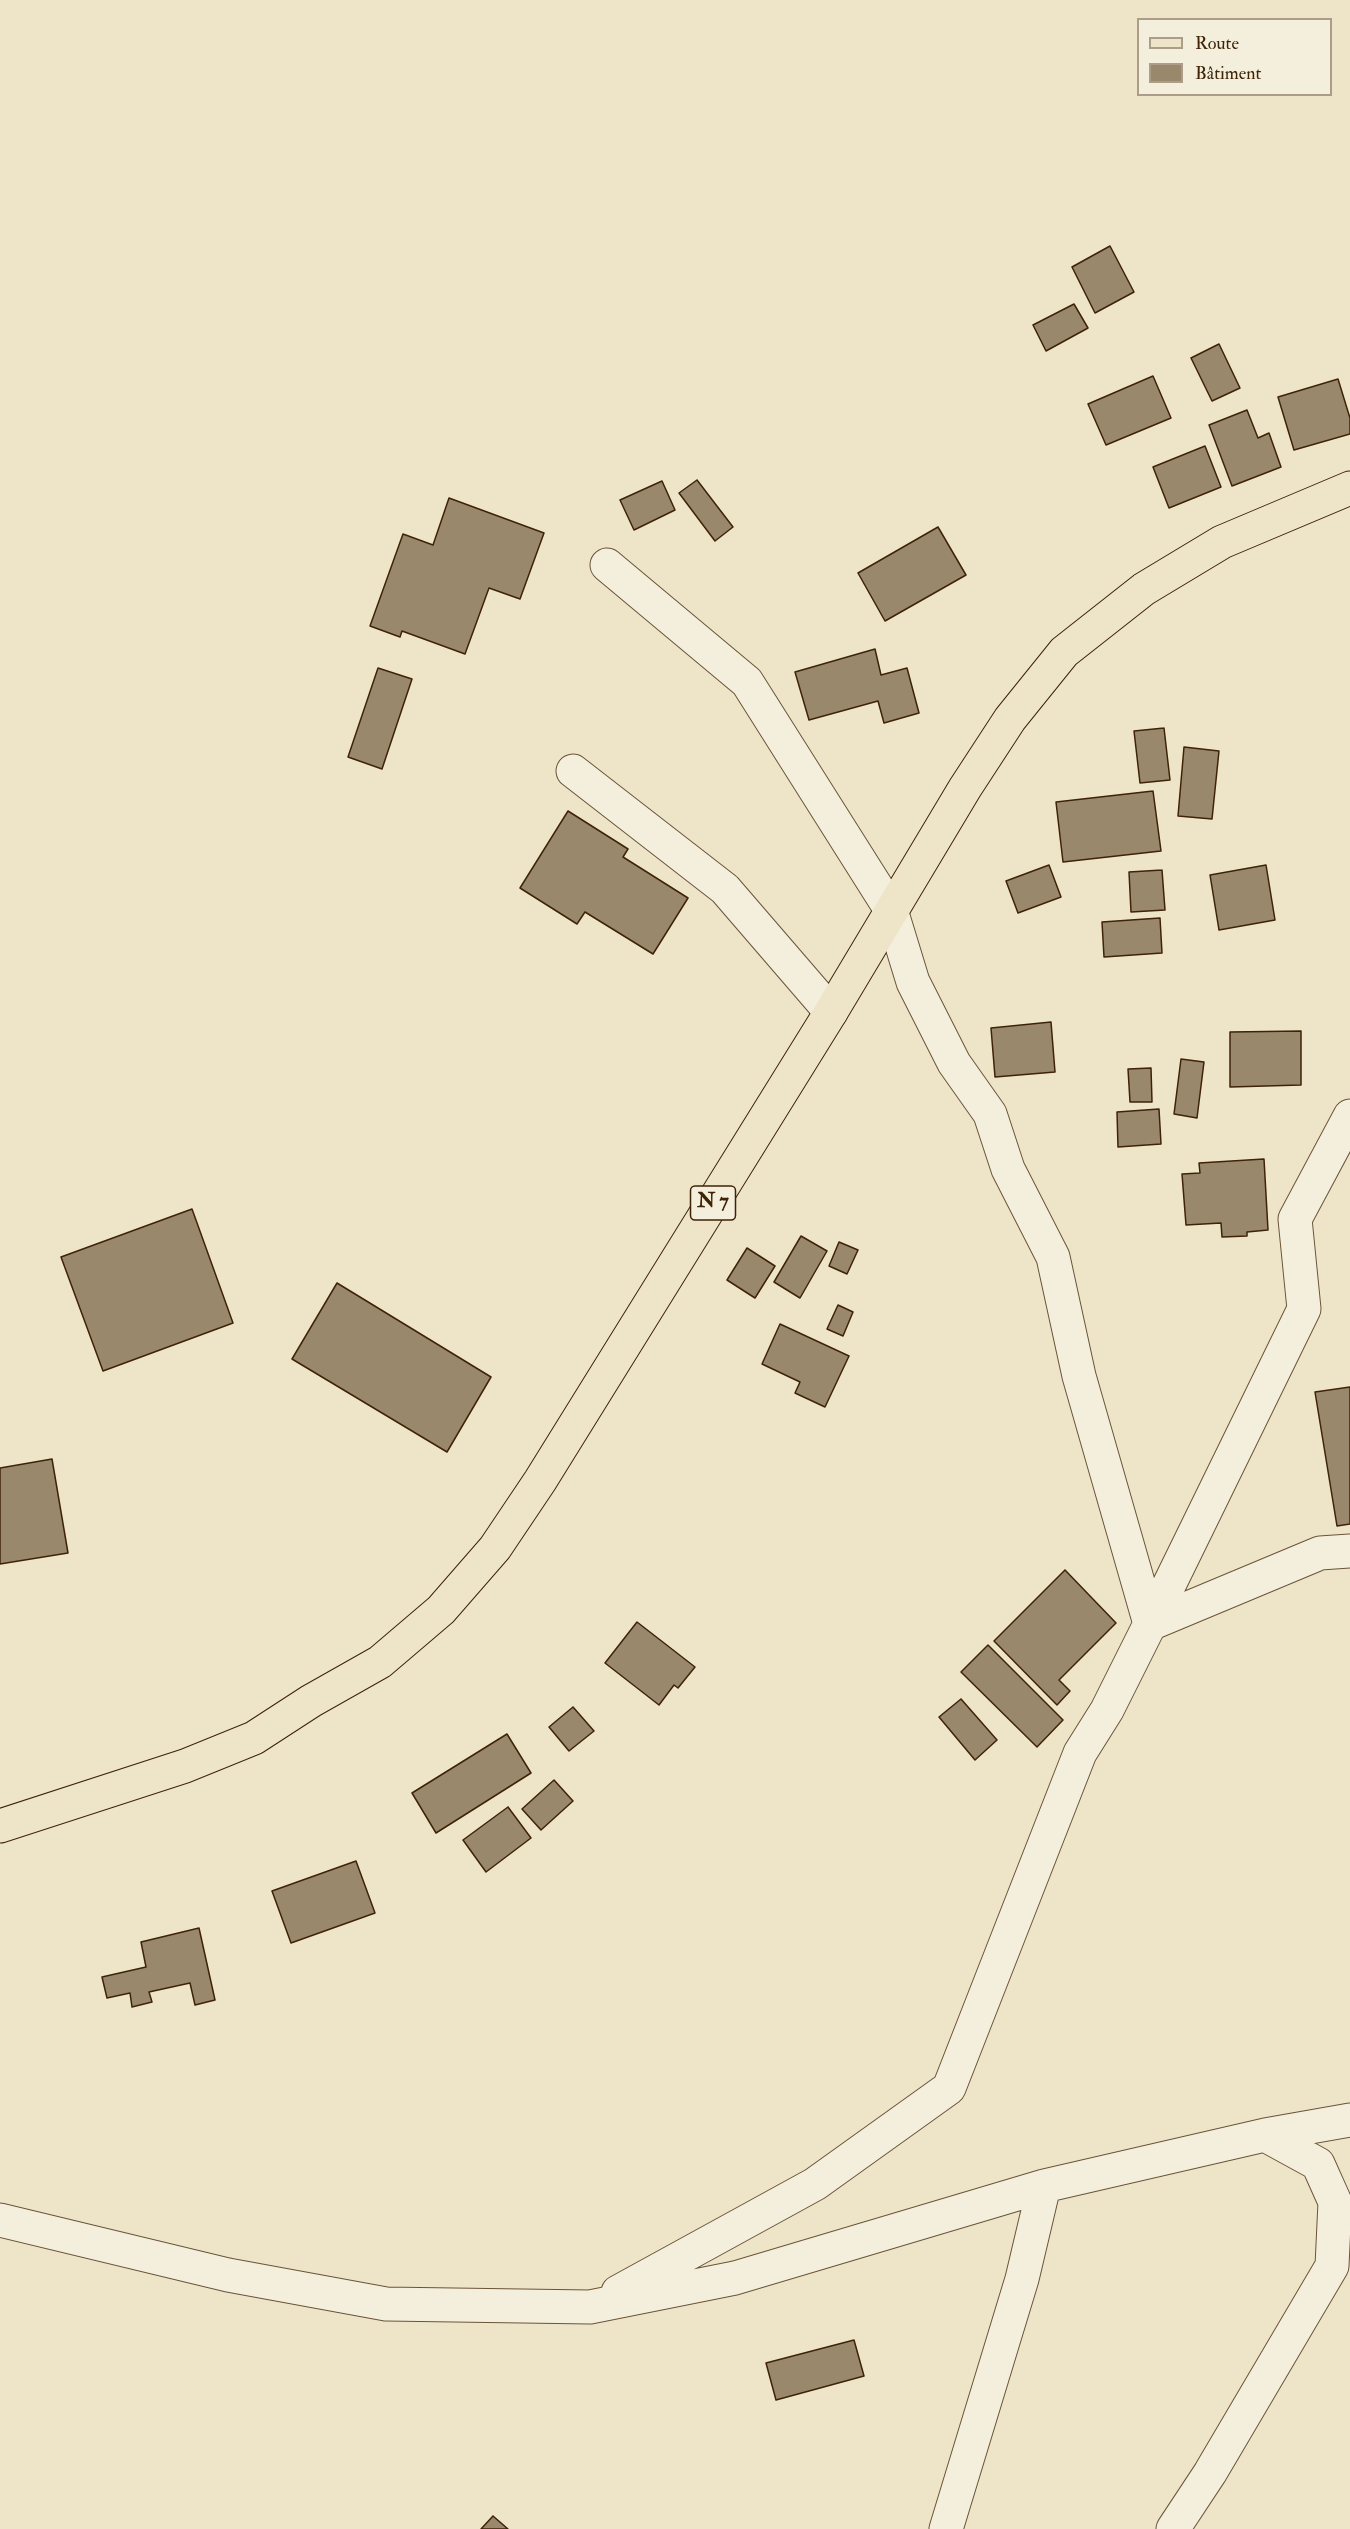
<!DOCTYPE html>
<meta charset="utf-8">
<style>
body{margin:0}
#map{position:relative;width:1350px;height:2529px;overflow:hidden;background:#eee5c9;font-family:"IM FELL Double Pica",serif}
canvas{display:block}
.legend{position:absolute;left:1137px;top:18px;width:195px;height:78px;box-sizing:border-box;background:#f4eedc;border:2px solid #ab9d87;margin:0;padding:8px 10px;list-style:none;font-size:18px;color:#3e2307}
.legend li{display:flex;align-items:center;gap:12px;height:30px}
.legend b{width:30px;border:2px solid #ab9d87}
</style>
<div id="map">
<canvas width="1350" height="2529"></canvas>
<ul class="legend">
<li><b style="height:8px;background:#eee5c9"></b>Route</li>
<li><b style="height:16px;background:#9a886c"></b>Bâtiment</li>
</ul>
</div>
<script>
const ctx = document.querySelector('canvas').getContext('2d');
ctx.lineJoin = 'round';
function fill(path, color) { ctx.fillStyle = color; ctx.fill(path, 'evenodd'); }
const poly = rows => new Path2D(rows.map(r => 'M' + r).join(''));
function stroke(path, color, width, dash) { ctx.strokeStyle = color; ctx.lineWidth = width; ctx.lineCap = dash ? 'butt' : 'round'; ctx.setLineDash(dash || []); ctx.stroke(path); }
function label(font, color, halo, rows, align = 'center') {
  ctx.font = font + ' "IM FELL Double Pica",serif'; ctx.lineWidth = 4.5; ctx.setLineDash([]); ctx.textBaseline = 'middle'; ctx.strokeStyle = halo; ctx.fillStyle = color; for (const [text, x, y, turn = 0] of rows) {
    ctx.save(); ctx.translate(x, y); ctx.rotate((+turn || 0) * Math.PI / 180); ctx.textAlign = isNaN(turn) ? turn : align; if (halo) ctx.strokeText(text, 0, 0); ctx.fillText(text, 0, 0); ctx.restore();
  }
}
const building = poly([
 [1110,246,1134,292,1095,313,1072,267,1110,246],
 [1074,304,1088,328,1046,351,1033,325,1074,304],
 [1219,344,1240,388,1212,401,1191,358,1219,344],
 [1153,376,1171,418,1106,445,1088,404,1153,376],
 [1338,379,1350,418,1350,434,1294,450,1278,397,1338,379],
 [1247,410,1258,438,1269,433,1281,467,1232,486,1209,425,1247,410],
 [1205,446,1221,487,1169,508,1153,467,1205,446],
 [697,480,733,527,715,541,679,493,697,480],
 [662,481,675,510,634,530,620,500,662,481],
 [449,498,544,533,520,599,489,588,465,654,402,631,400,637,370,626,403,534,433,545,449,498],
 [938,527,966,575,885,621,858,573,938,527],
 [875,649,881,675,907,668,919,713,884,723,878,701,809,720,795,672,875,649],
 [378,668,412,679,382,769,348,757,378,668],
 [1164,728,1170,780,1140,783,1134,731,1164,728],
 [1184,747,1219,751,1212,819,1178,816,1184,747],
 [1153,791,1161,851,1063,862,1056,802,1153,791],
 [568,811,628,849,623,857,688,898,653,954,585,912,577,924,520,888,568,811],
 [1049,865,1061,897,1018,913,1006,881,1049,865],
 [1266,865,1275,920,1219,930,1210,875,1266,865],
 [1162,870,1165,910,1131,912,1129,872,1162,870],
 [1160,918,1162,953,1104,957,1102,922,1160,918],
 [1051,1022,1055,1072,995,1077,991,1028,1051,1022],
 [1301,1031,1301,1085,1230,1087,1230,1032,1301,1031],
 [1181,1059,1204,1062,1197,1118,1174,1114,1181,1059],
 [1151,1068,1152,1102,1130,1102,1128,1069,1151,1068],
 [1159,1109,1161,1144,1118,1147,1117,1112,1159,1109],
 [1264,1159,1268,1230,1247,1232,1247,1236,1222,1237,1221,1223,1186,1225,1182,1174,1200,1173,1199,1163,1264,1159],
 [192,1209,233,1323,103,1371,61,1257,192,1209],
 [801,1236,827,1251,800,1298,774,1282,801,1236],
 [839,1242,858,1250,847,1274,829,1266,839,1242],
 [747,1248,775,1266,755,1298,727,1280,747,1248],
 [337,1283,491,1377,447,1452,292,1359,337,1283],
 [838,1305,853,1312,843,1336,827,1329,838,1305],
 [780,1324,849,1356,825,1407,795,1393,800,1382,762,1364,780,1324],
 [1350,1387,1350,1524,1337,1526,1315,1392,1350,1387],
 [52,1459,68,1553,0,1564,0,1468,52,1459],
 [1065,1570,1116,1623,1059,1680,1070,1691,1057,1705,994,1641,1065,1570],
 [637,1622,695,1667,678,1688,674,1685,659,1705,605,1663,637,1622],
 [988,1645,1063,1720,1037,1747,961,1672,988,1645],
 [961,1699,997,1740,975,1760,939,1717,961,1699],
 [573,1707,594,1731,569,1751,549,1727,573,1707],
 [507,1734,531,1773,436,1833,412,1793,507,1734],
 [554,1780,573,1801,541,1830,522,1809,554,1780],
 [508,1807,531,1838,486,1872,463,1840,508,1807],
 [356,1861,375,1913,291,1943,272,1891,356,1861],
 [199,1928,215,2000,195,2005,190,1983,149,1992,152,2002,132,2007,130,1993,107,1998,102,1977,146,1967,141,1942,199,1928],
 [854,2340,864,2376,776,2400,766,2363,854,2340],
 [493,2516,508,2529,481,2529,493,2516]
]);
const minor = poly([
 [607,565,747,682,891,910,913,982,954,1063,990,1114,1008,1169,1053,1257,1079,1376,1150,1624],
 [573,771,725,889,831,1012],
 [1150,1624,1304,1309,1295,1219,1350,1116],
 [0,2220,228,2275,386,2304,590,2307,735,2278,1044,2186,1265,2135,1350,2120],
 [618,2292,815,2184,949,2088,1080,1753,1107,1710,1150,1624,1320,1553,1350,1551],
 [946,2529,1022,2279,1044,2186],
 [1173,2529,1210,2473,1332,2266,1335,2202,1318,2164,1265,2135]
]);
const major = poly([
 [0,1826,185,1766,254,1738,311,1701,380,1662,441,1610,495,1548,540,1481,831,1012,965,788,1010,719,1064,652,1144,589,1222,542,1350,488]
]);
const shields = [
 [713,1203,45]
];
const shieldNames = [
 ["N 7",713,1203]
];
fill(building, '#9a886c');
stroke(building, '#3e2307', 1.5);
stroke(minor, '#6a5438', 35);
stroke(major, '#3e2307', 35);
stroke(minor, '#f4eedc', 33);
stroke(major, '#eee5c9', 33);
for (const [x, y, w] of shields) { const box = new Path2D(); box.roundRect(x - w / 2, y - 17, w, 34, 4.5); ctx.fillStyle = '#f4eedc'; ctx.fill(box); stroke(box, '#3e2307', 1.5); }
label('bold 20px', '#3e2307', null, shieldNames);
</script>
